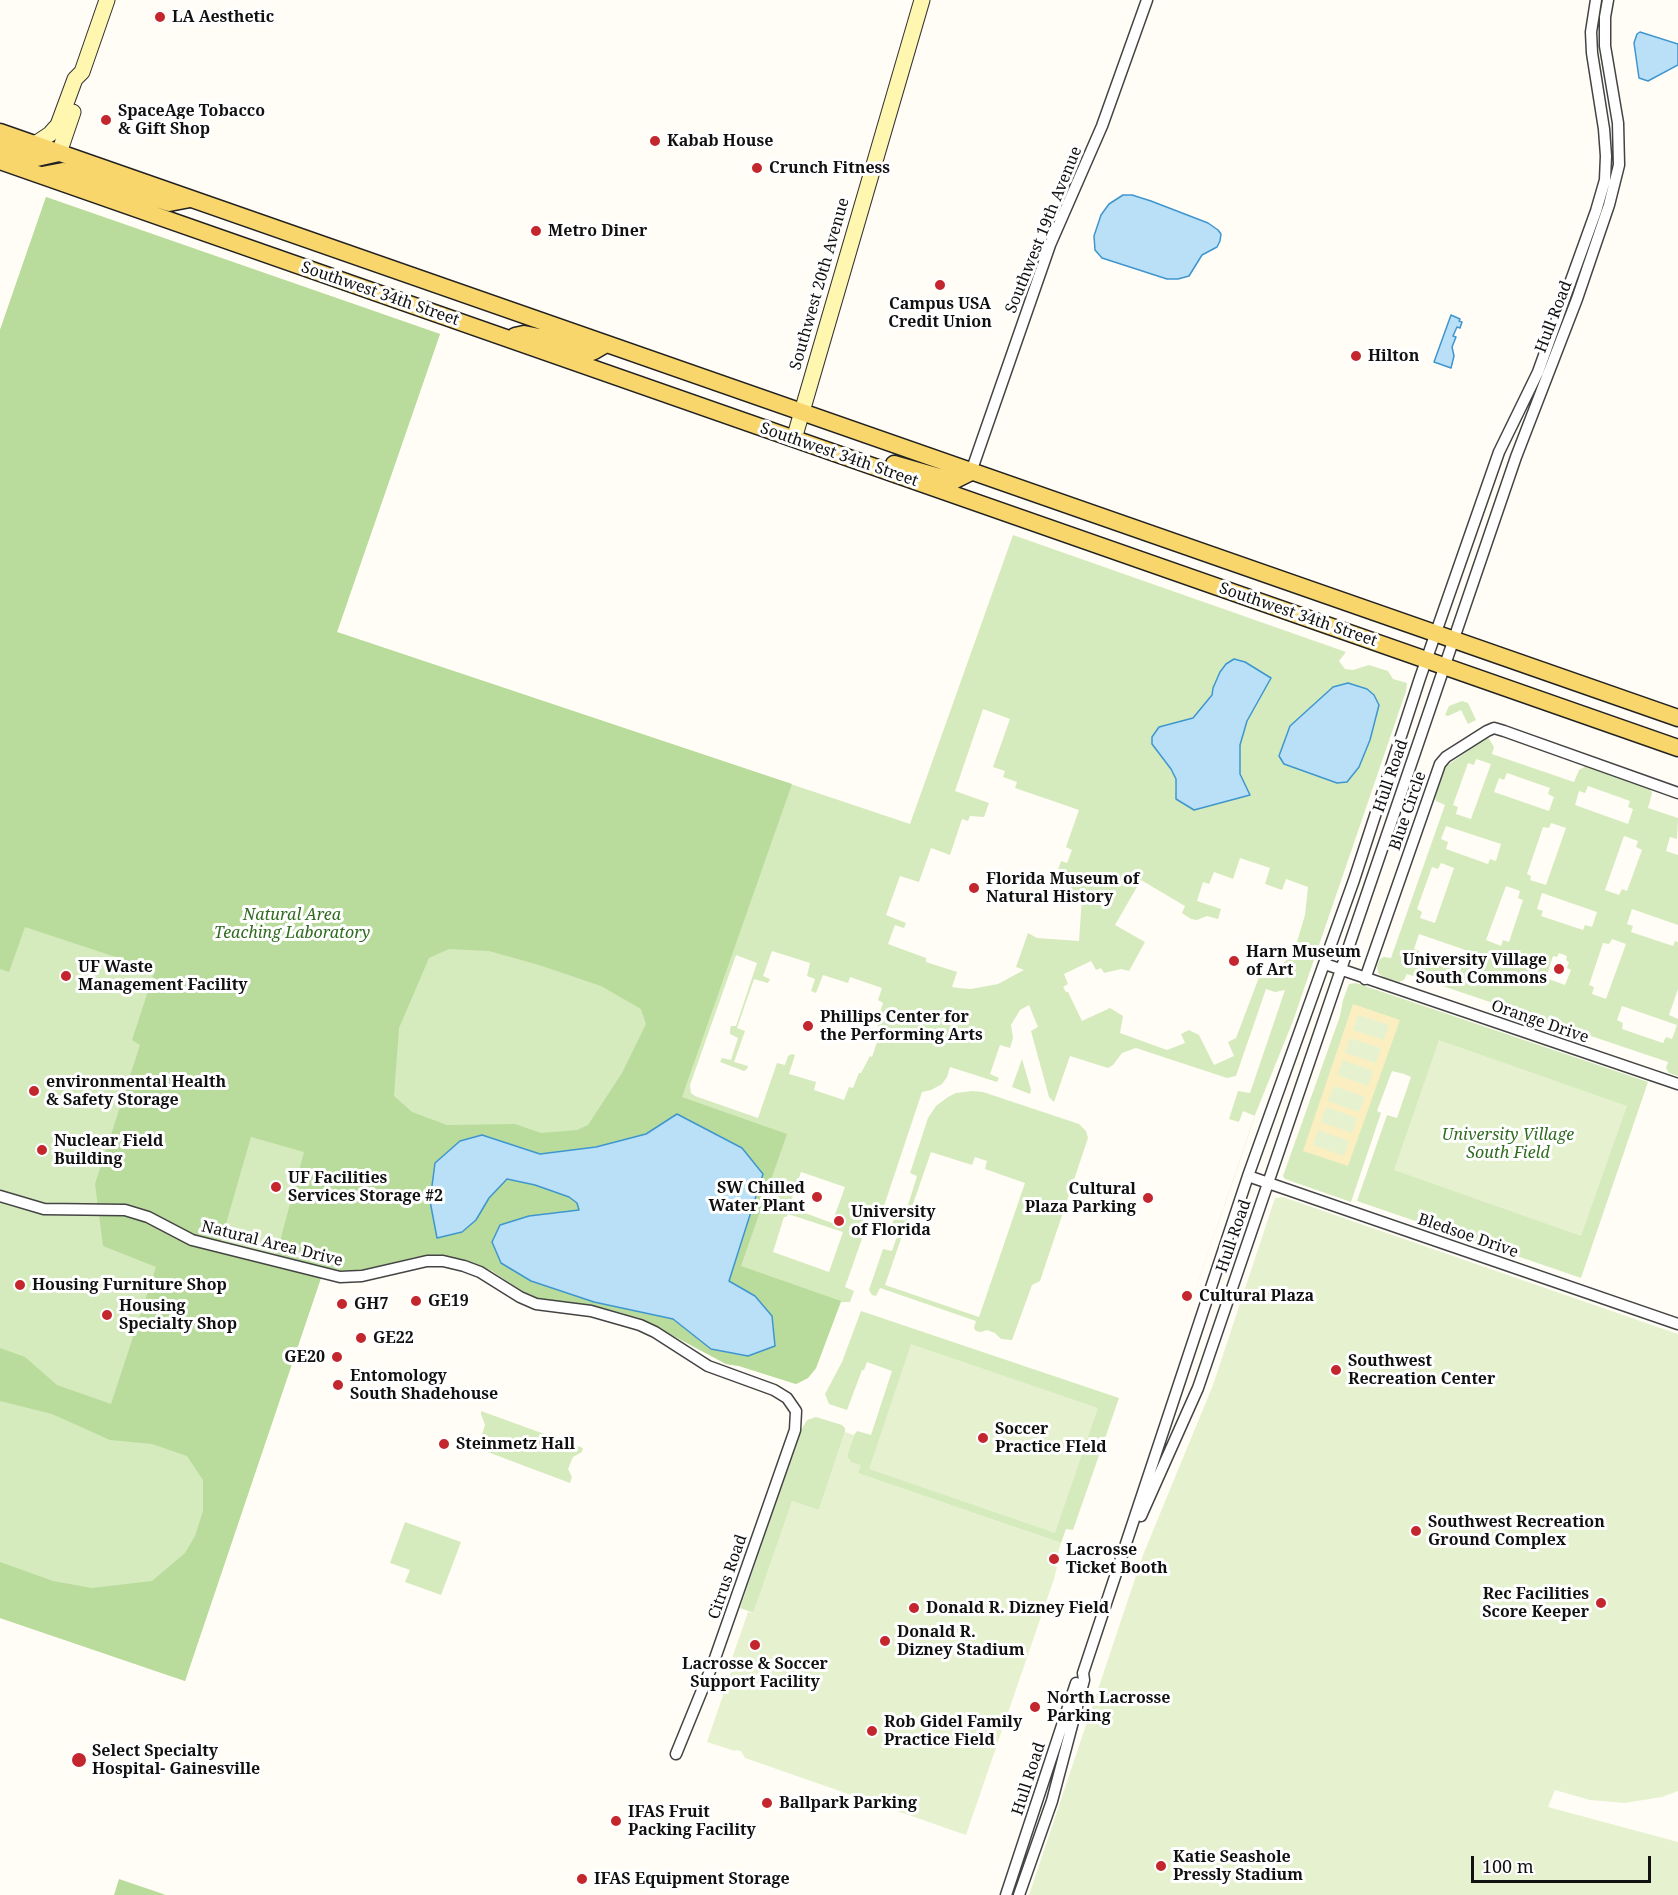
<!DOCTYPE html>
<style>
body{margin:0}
#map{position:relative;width:1678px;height:1895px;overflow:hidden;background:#fffdf5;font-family:"Noto Serif",serif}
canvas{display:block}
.scale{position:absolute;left:1471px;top:1856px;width:180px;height:27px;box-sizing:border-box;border:3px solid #111;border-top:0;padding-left:8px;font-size:18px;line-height:21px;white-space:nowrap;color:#111;-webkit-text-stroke:4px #fff;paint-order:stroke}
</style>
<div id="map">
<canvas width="1678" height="1895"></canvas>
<div class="scale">100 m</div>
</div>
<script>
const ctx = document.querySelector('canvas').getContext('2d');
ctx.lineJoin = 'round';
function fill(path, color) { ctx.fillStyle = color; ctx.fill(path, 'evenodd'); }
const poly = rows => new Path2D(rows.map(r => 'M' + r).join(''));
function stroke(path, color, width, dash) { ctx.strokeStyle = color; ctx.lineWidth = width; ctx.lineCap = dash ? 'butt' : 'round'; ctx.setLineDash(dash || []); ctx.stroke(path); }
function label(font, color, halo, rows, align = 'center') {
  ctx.font = font + ' "Noto Serif",serif'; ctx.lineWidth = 6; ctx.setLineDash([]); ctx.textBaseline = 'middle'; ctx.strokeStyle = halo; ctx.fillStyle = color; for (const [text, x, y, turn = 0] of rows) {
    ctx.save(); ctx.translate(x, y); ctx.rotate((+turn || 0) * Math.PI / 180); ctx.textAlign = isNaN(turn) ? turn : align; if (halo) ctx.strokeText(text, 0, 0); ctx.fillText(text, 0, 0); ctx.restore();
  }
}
const green = poly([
 [46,197,440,334,337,632,910,824,1013,535,1346,652,1339,661,1345,669,1353,670,1369,665,1388,671,1393,679,1407,683,1406,691,1293,1021,1255,1115,1156,1406,1255,1116,1243,1111,1239,1122,1229,1119,1238,1091,1250,1093,1285,990,1275,992,1266,989,1236,1076,1227,1078,1136,1048,1122,1053,1113,1065,1108,1068,1070,1056,1054,1102,1049,1097,1031,1031,1038,1027,1029,1005,1020,1010,1011,1025,1013,1038,1010,1048,1000,1045,990,1074,999,1078,997,1082,950,1067,947,1077,942,1084,931,1090,922,1092,880,1218,870,1216,845,1287,854,1291,850,1302,841,1302,816,1368,808,1378,796,1384,739,1366,726,1364,640,1318,604,1308,538,1298,521,1290,492,1271,465,1260,434,1255,415,1257,365,1270,343,1271,324,1269,185,1681,0,1618,0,330],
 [1245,662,1271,678,1247,721,1240,745,1240,774,1250,795,1194,810,1175,792,1176,779,1164,757,1159,727,1193,718,1212,695,1213,688,1226,664],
 [983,709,1010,719,993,767,1005,771,1003,777,1017,782,1015,788,1079,810,1066,847,1072,850,1067,863,1061,861,1050,894,1082,897,1079,941,1037,938,1028,933,1016,967,1024,970,998,984,971,989,958,988,952,987,957,972,926,962,926,958,888,944,895,925,904,928,906,923,886,915,900,876,919,882,931,848,950,855,962,819,968,821,970,816,984,817,989,803,955,791],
 [1240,858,1270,868,1265,884,1282,890,1286,879,1308,887,1305,915,1294,952,1282,965,1271,971,1261,972,1236,1038,1228,1042,1234,1056,1214,1065,1199,1035,1189,1030,1181,1034,1185,1043,1167,1050,1120,1033,1123,1016,1110,1008,1082,1021,1068,992,1066,992,1063,987,1068,984,1064,974,1091,961,1096,970,1101,968,1104,973,1121,969,1129,971,1145,942,1115,925,1141,880,1185,906,1182,913,1191,919,1197,920,1207,916,1218,919,1221,909,1197,901,1203,882,1209,884,1214,872,1233,879],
 [772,951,810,963,807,976,815,979,811,991,816,993,823,975,848,983,850,977,882,988,878,1000,883,1003,878,1018,879,1019,876,1038,878,1039,872,1057,870,1056,861,1073,859,1073,853,1088,849,1087,844,1100,814,1090,816,1082,789,1074,795,1055,792,1054,788,1056,785,1065,777,1063,758,1118,695,1096,691,1093,690,1085,736,955,757,963,736,1026,731,1026,730,1030,730,1034,738,1038,731,1060,722,1058,720,1062,744,1071,747,1069,748,1066,734,1062,745,1031,737,1028,754,979,768,983,770,979,763,976],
 [801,1172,845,1187,832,1223,789,1207],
 [788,1214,843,1232,829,1272,773,1252,784,1217,786,1217],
 [1462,701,1468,703,1476,720,1468,724,1461,710,1448,716,1445,715,1449,706],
 [1488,737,1494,747,1492,754,1574,782,1579,770,1586,766,1650,789,1652,793,1648,808,1678,818,1677,839,1670,837,1666,851,1678,855,1678,925,1632,909,1627,924,1633,926,1631,932,1673,946,1675,941,1678,942,1678,989,1669,1015,1678,1019,1678,1076,1669,1073,1666,1068,1668,1062,1407,974,1404,980,1399,982,1385,978,1378,973,1377,966,1380,959,1384,957,1391,958,1445,805,1436,801,1435,798,1445,767],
 [1476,759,1491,764,1471,819,1456,814,1458,807,1453,805,1468,763,1474,765],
 [1507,773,1550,788,1548,794,1554,797,1549,811,1494,792,1499,778,1504,780],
 [1588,786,1630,801,1628,807,1633,809,1628,824,1575,805,1579,791,1585,793],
 [1551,823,1566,828,1546,885,1530,880,1531,876,1527,874,1543,827,1549,828],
 [1446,826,1501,844,1496,861,1490,859,1488,864,1446,849,1448,842,1441,839],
 [1624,836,1638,841,1636,847,1642,850,1627,891,1622,889,1619,895,1605,890],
 [1441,863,1454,868,1435,923,1420,918,1422,912,1417,909,1432,867,1438,869],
 [1506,886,1520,891,1518,898,1523,900,1509,942,1503,940,1501,946,1486,940],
 [1542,893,1597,912,1592,927,1585,925,1583,930,1541,916,1543,911,1537,909],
 [1419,934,1474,953,1469,968,1462,966,1460,971,1417,957,1419,951,1414,949],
 [1612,939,1626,944,1606,999,1592,994,1594,987,1589,985,1603,943,1609,944],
 [1559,953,1567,956,1566,960,1569,962,1567,968,1571,970,1565,985,1546,978,1553,956,1557,957],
 [1622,1006,1677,1025,1672,1039,1666,1037,1663,1043,1622,1029,1623,1023,1617,1020],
 [1356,983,1648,1082,1581,1278,1357,1201,1387,1115,1397,1118,1411,1077,1404,1074,1392,1071,1377,1111,1381,1113,1351,1202,1285,1179,1283,1176,1340,1016,1343,1000,1349,984],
 [1022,1059,1031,1090,1030,1094,1012,1087],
 [972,1091,983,1092,1079,1124,1086,1131,1088,1138,1040,1281,1032,1285,1012,1340,1001,1339,995,1333,987,1330,981,1332,976,1331,974,1328,976,1321,880,1288,876,1296,872,1295,869,1290,883,1249,892,1251,899,1231,891,1228,895,1215,904,1218,917,1176,910,1173,928,1118,936,1106,948,1097,956,1093],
 [931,1152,972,1165,975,1157,987,1161,985,1169,1025,1183,979,1317,885,1285],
 [861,1311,1119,1398,1073,1530,1066,1529,1061,1543,857,1473,847,1456,854,1435,857,1431,871,1435,892,1371,867,1362,864,1370,862,1370,847,1410,829,1404,825,1394,842,1362],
 [481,1411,583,1448,582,1452,573,1457,568,1469,572,1477,570,1483,469,1445,470,1442,481,1437,485,1425,481,1414],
 [816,1417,842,1425,845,1428,845,1432,819,1510,792,1502,754,1613,740,1608,801,1430,807,1420],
 [405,1522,461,1542,441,1595,405,1582,410,1570,390,1563]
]);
const forest = poly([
 [46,197,440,334,337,632,792,784,682,1097,787,1134,741,1266,841,1301,816,1368,808,1378,796,1384,739,1366,726,1364,640,1318,604,1308,538,1298,521,1290,492,1271,465,1260,434,1255,415,1257,357,1271,324,1269,185,1681,0,1618,0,1562,53,1581,92,1588,152,1581,185,1553,195,1536,203,1511,203,1480,187,1456,152,1444,110,1440,52,1414,0,1401,0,1348,25,1357,57,1385,111,1404,156,1267,103,1246,95,1184,140,1045,132,1040,155,970,25,927,9,972,0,969,0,330],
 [449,949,489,951,539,965,601,986,641,1009,646,1024,622,1073,588,1125,577,1130,541,1133,515,1124,447,1125,412,1112,394,1096,399,1028,429,958],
 [677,1114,763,1174,729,1281,755,1296,711,1349,673,1319,594,1302,531,1281,529,1216,579,1210,577,1203,569,1197,535,1185,507,1179,489,1198,476,1220,462,1232,437,1238,482,1135,540,1154,596,1147,646,1134],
 [251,1137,304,1152,276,1256,221,1241],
 [119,1879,166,1895,114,1895]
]);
const sand = poly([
 [1353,1004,1400,1020,1348,1166,1303,1151]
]);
const pitch = poly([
 [1358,1015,1389,1025,1384,1040,1353,1030],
 [1350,1038,1381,1048,1376,1063,1345,1053],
 [1439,1040,1627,1106,1581,1236,1394,1170],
 [1343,1060,1373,1071,1368,1086,1337,1075],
 [1334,1086,1365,1097,1359,1112,1328,1101],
 [1326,1107,1357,1118,1352,1133,1321,1122],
 [1318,1130,1349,1141,1344,1156,1313,1145],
 [1283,1197,1678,1334,1678,1791,1662,1797,1625,1803,1590,1800,1555,1790,1548,1807,1678,1842,1678,1895,1029,1895,1143,1555,1213,1385,1275,1198],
 [911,1344,1098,1408,1055,1533,869,1469],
 [845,1432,854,1435,847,1456,850,1462,861,1465,858,1473,1061,1543,1054,1566,1057,1567,1054,1579,966,1835,745,1758,741,1751,736,1750,735,1751,707,1742,732,1669,729,1667,748,1612,753,1613,792,1501,819,1510]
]);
const water = poly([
 [1640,32,1678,44,1678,65,1648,81,1639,78,1634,43,1637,34,1640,32],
 [1123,195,1132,195,1151,201,1208,223,1218,230,1221,234,1220,241,1217,247,1202,255,1189,276,1178,279,1167,279,1102,258,1095,250,1094,236,1101,215,1109,204,1123,195],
 [1451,315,1460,319,1459,321,1462,322,1460,328,1457,327,1453,336,1456,337,1452,347,1454,356,1451,368,1434,362,1451,315],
 [1234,659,1245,662,1271,678,1247,721,1240,745,1240,774,1250,795,1194,810,1176,799,1176,779,1171,769,1152,744,1152,737,1159,727,1193,718,1212,695,1213,688,1220,672,1226,664,1234,659],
 [1348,683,1367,689,1374,695,1379,705,1370,740,1359,767,1347,782,1337,783,1284,764,1279,756,1290,726,1333,687,1348,683],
 [677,1114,742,1148,763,1174,729,1281,755,1296,772,1316,775,1346,748,1356,711,1349,673,1319,594,1302,531,1281,501,1263,492,1242,500,1225,529,1216,579,1210,577,1203,569,1197,535,1185,507,1179,489,1198,476,1220,462,1232,437,1238,430,1201,435,1163,460,1141,482,1135,540,1154,596,1147,646,1134,677,1114]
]);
const street = poly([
 [971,472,1050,245,1102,126,1147,0],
 [1325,964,1678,1084],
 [1365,979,1440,764,1446,757,1487,731,1494,728,1504,731,1678,793],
 [1248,1176,1678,1324],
 [0,1196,44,1209,125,1210,148,1217,192,1240,340,1277,362,1276,427,1261,443,1261,464,1266,480,1272,520,1297,536,1304,591,1311,640,1325,655,1332,708,1366,774,1390,787,1398,796,1411,795,1430,714,1661,676,1754],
 [1141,1516,1198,1388,1516,457,1577,299,1609,205,1619,165,1618,123,1605,46,1605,17,1608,0],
 [1006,1895,1076,1683],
 [1019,1895,1052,1801,1084,1680,1083,1673,1248,1176,1354,880,1420,678,1499,452,1538,372,1596,211,1605,180,1606,156,1604,129,1592,53,1591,32,1596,0]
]);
const secondary = poly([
 [35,144,50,134,58,125,75,79,82,72,107,0],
 [59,153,73,112],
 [794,439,922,0]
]);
const primary = poly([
 [0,132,1678,718],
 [0,147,37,158,59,153],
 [0,161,1678,748],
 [42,175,63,171,78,174,169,203,190,199],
 [515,336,524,334,539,337,589,353,594,351,606,344],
 [894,464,953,481,971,472]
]);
const markers = [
 [160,17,6,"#c4262e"],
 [106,120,6,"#c4262e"],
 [655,141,6,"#c4262e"],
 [757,168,6,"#c4262e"],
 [536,231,6,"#c4262e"],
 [940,285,6,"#c4262e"],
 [1356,356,6,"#c4262e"],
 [974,888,6,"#c4262e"],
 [1234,961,6,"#c4262e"],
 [1559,969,6,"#c4262e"],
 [66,976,6,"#c4262e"],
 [808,1026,6,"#c4262e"],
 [34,1091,6,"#c4262e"],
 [42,1150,6,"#c4262e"],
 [276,1187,6,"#c4262e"],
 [817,1197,6,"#c4262e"],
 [1148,1198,6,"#c4262e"],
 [839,1221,6,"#c4262e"],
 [20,1285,6,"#c4262e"],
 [1187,1296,6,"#c4262e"],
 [416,1301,6,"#c4262e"],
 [342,1304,6,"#c4262e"],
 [107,1315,6,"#c4262e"],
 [361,1338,6,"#c4262e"],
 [337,1357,6,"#c4262e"],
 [1336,1370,6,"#c4262e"],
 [338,1385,6,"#c4262e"],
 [983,1438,6,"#c4262e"],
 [444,1444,6,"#c4262e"],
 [1416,1531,6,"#c4262e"],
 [1054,1559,6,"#c4262e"],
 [1601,1603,6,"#c4262e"],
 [914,1608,6,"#c4262e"],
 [885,1641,6,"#c4262e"],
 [755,1645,6,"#c4262e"],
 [1035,1707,6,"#c4262e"],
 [872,1731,6,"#c4262e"],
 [79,1760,8,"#c4262e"],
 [767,1803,6,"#c4262e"],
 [616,1821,6,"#c4262e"],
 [1161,1866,6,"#c4262e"],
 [582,1879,6,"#c4262e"]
];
const poiNames = [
 ["LA Aesthetic",172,17],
 ["SpaceAge Tobacco",118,111],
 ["& Gift Shop",118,129],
 ["Kabab House",667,141],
 ["Crunch Fitness",769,168],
 ["Metro Diner",548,231],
 ["Campus USA",940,304,"center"],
 ["Credit Union",940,322,"center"],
 ["Hilton",1368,356],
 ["Florida Museum of",986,879],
 ["Natural History",986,897],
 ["Harn Museum",1246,952],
 ["of Art",1246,970],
 ["University Village",1547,960,"right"],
 ["South Commons",1547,978,"right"],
 ["UF Waste",78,967],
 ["Management Facility",78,985],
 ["Phillips Center for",820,1017],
 ["the Performing Arts",820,1035],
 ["environmental Health",46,1082],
 ["& Safety Storage",46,1100],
 ["Nuclear Field",54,1141],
 ["Building",54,1159],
 ["UF Facilities",288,1178],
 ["Services Storage #2",288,1196],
 ["SW Chilled",805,1188,"right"],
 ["Water Plant",805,1206,"right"],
 ["Cultural",1136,1189,"right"],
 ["Plaza Parking",1136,1207,"right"],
 ["University",851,1212],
 ["of Florida",851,1230],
 ["Housing Furniture Shop",32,1285],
 ["Cultural Plaza",1199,1296],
 ["GE19",428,1301],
 ["GH7",354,1304],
 ["Housing",119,1306],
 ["Specialty Shop",119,1324],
 ["GE22",373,1338],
 ["GE20",325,1357,"right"],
 ["Southwest",1348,1361],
 ["Recreation Center",1348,1379],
 ["Entomology",350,1376],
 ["South Shadehouse",350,1394],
 ["Soccer",995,1429],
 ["Practice FIeld",995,1447],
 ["Steinmetz Hall",456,1444],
 ["Southwest Recreation",1428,1522],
 ["Ground Complex",1428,1540],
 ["Lacrosse",1066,1550],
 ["Ticket Booth",1066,1568],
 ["Rec Facilities",1589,1594,"right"],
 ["Score Keeper",1589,1612,"right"],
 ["Donald R. Dizney Field",926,1608],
 ["Donald R.",897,1632],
 ["Dizney Stadium",897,1650],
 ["Lacrosse & Soccer",755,1664,"center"],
 ["Support Facility",755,1682,"center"],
 ["North Lacrosse",1047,1698],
 ["Parking",1047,1716],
 ["Rob Gidel Family",884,1722],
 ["Practice Field",884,1740],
 ["Select Specialty",92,1751],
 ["Hospital- Gainesville",92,1769],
 ["Ballpark Parking",779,1803],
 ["IFAS Fruit",628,1812],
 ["Packing Facility",628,1830],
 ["Katie Seashole",1173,1857],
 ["Pressly Stadium",1173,1875],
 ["IFAS Equipment Storage",594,1879]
];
const streetNames = [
 ["Southwest 19th Avenue",1044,230,-68],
 ["Southwest 20th Avenue",820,284,-74],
 ["Southwest 34th Street",380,294,19],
 ["Hull Road",1554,317,-69],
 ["Southwest 34th Street",839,455,19],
 ["Southwest 34th Street",1298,615,19],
 ["Hull Road",1391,776,-71],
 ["Blue Circle",1408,811,-71],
 ["Orange Drive",1540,1022,19],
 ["Hull Road",1234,1236,-71],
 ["Bledsoe Drive",1468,1236,19],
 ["Natural Area Drive",272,1244,14],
 ["Citrus Road",728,1577,-71],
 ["Hull Road",1029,1779,-72]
];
const parkNames = [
 ["Natural Area",292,915],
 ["Teaching Laboratory",292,933],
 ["University Village",1508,1135],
 ["South Field",1508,1153]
];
fill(green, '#d5ebbd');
fill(forest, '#b9dc9c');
fill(sand, '#fbeec1');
fill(pitch, '#e6f2cf');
fill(water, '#b9e0f7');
stroke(water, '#3f96cf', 1.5);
stroke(street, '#444', 13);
stroke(secondary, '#333', 17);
stroke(primary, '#222', 19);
stroke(street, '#fff', 10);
stroke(secondary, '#fff6b0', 15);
stroke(primary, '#f9d66b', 16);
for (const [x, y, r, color] of markers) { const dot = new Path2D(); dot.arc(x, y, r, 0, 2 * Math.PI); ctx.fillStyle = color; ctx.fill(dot); stroke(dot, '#fff', 2); }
label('bold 16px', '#111', '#fff', poiNames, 'left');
label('16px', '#111', '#fff', streetNames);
label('italic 16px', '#2f6b1f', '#fff', parkNames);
</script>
